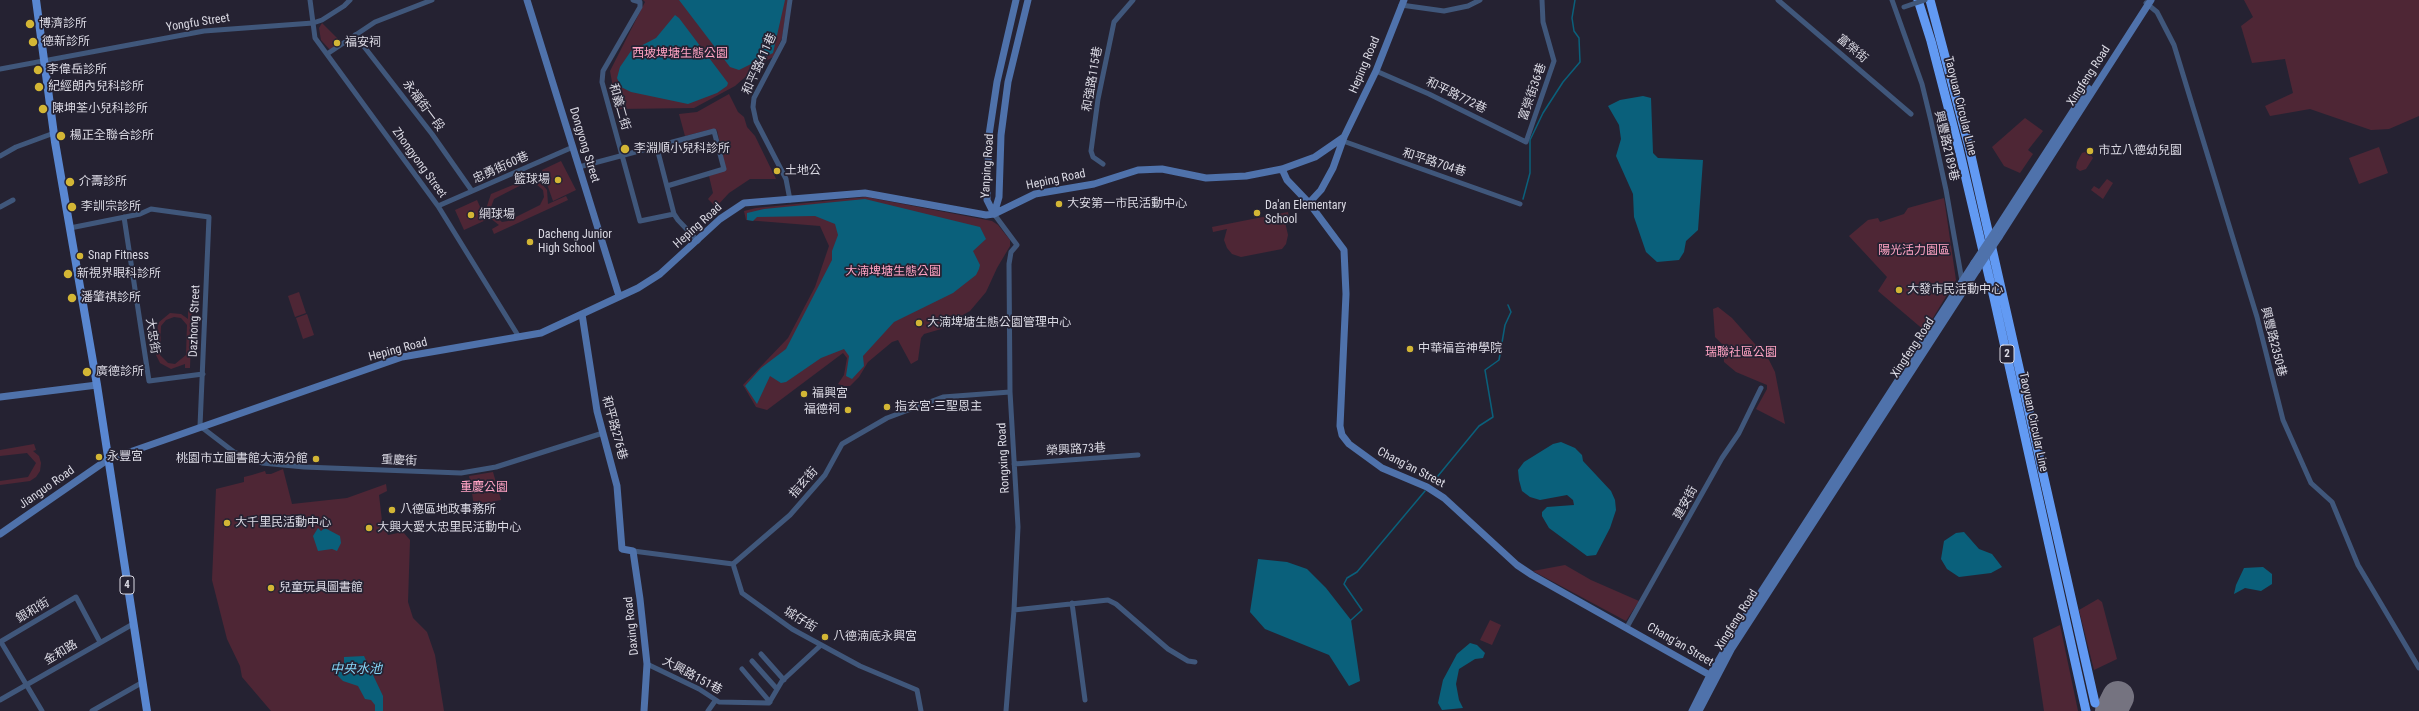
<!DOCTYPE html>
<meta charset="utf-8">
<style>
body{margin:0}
canvas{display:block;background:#252232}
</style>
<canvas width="2419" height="711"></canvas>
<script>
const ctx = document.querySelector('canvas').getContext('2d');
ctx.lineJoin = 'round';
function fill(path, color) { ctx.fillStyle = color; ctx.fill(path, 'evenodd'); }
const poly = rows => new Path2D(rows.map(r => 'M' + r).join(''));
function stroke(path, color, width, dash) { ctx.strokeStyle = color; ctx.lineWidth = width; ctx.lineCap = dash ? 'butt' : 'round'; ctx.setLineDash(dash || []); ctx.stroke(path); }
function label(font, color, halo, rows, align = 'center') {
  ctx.font = font + ' "Roboto Condensed","Noto Sans TC",sans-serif'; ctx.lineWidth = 3.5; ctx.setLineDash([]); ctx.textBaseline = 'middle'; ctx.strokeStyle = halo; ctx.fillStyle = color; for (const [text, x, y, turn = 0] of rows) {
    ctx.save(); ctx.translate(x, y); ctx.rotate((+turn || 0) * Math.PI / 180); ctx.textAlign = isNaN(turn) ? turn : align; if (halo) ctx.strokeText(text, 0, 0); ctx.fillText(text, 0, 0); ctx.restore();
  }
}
const green = poly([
 [643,0,788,0,782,38,773,57,759,65,735,86,694,108,617,109,610,71,645,2],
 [2244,0,2419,0,2419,116,2389,129,2371,130,2310,109,2270,116,2265,106,2293,93,2285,59,2252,63,2241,26,2253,17],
 [322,23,342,43,331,51,321,40,319,28],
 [729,94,738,112,744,117,747,127,755,136,776,179,750,179,729,193,716,207,708,199,713,193,709,176,726,170,717,130,712,129,685,136,679,114,697,112],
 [2025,118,2043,131,2028,150,2033,154,2020,173,2004,166,1992,147],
 [2379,147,2388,173,2359,184,2349,158],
 [2088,151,2093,158,2086,169,2080,171,2076,168,2077,162,2082,153],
 [561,161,576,190,553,201,542,170],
 [530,178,540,182,547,190,548,204,566,196,568,200,494,234,492,229,499,225,490,218,486,209,491,194],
 [527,182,536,184,543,190,544,197,540,205,508,221,502,222,496,217,491,207,494,199],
 [2107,179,2113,183,2103,199,2091,190,2094,186,2099,189],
 [866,197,992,221,998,225,1010,240,1010,246,997,268,986,292,970,311,950,322,948,327,924,334,921,338,918,360,911,364,898,340,892,342,868,362,859,377,850,386,844,386,838,384,844,375,847,358,843,353,767,410,756,407,743,385,788,338,815,287,829,246,820,226,746,220,744,211,756,208],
 [1944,198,1956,280,1925,331,1878,291,1887,277,1849,236,1868,220,1878,218,1880,222,1904,214,1908,208],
 [477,200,486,220,464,230,455,210],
 [1288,212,1289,218,1280,220,1285,222,1288,235,1286,244,1282,249,1241,257,1232,254,1227,248,1224,240,1227,229,1213,232,1212,227],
 [299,292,306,313,295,317,288,296],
 [1718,307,1732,318,1769,360,1775,372,1785,424,1756,409,1767,389,1767,385,1736,372,1724,362,1723,345,1715,337,1713,309],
 [188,308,192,308,190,368,185,368,185,364,171,369,160,363,156,355,158,323,170,313,181,314,188,319],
 [174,317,181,318,187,325,186,355,175,364,168,363,160,355,161,326,166,320],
 [307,314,314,335,303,339,296,318],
 [34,444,36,450,33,451,39,456,41,463,40,471,36,477,30,481,0,485,0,481,28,477,36,463,27,453,0,456,0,450],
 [283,469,292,504,347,498,386,484,387,491,379,495,382,521,388,535,403,532,410,540,408,602,413,618,427,632,435,655,444,711,271,711,242,677,240,666,227,639,212,580,216,489,244,482,244,477,252,475,265,471,266,474,271,474],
 [493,472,501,500,474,505,469,476],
 [1565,565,1591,580,1639,601,1626,621,1533,571],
 [2098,599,2102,602,2117,659,2094,670,2079,610],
 [1490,620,1501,625,1492,645,1480,640],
 [2060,625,2078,711,2044,711,2033,638]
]);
const water = poly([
 [679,0,785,0,773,53,739,70,730,67],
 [675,15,679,18,728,83,727,86,717,93,688,104,631,92,621,87,617,78,620,67,631,51,656,38],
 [1643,96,1651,98,1653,153,1658,158,1703,160,1698,230,1686,241,1684,252,1679,260,1657,262,1646,252,1634,217,1633,194,1616,156,1621,139,1619,125,1608,106,1620,100],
 [865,199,980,227,986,239,973,251,980,265,979,269,976,275,953,293,894,322,863,356,864,366,852,379,846,376,849,356,844,349,821,358,786,382,781,383,770,376,757,404,745,386,761,368,786,349,832,260,832,251,838,235,835,224,815,216,757,217,753,221,747,220,747,213,764,209],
 [1561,442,1575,448,1582,455,1583,461,1611,491,1615,500,1616,510,1610,528,1596,555,1587,556,1549,528,1542,516,1542,512,1547,507,1574,505,1573,500,1567,495,1540,500,1530,497,1522,491,1519,480,1518,470,1524,462,1553,444],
 [318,528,321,531,325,528,340,536,341,543,337,551,332,549,318,551,313,536],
 [1964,532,1979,549,1992,554,2002,567,1991,573,1959,577,1947,569,1941,559,1944,541,1956,533],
 [1258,559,1287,562,1307,569,1326,588,1351,620,1360,681,1349,686,1329,655,1265,629,1250,612],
 [2263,567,2272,574,2272,584,2261,591,2245,588,2234,594,2236,585,2244,568],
 [1470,643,1477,645,1485,653,1483,658,1475,659,1459,669,1456,684,1459,700,1463,708,1442,710,1438,703,1443,680,1457,654],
 [364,656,383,696,383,711,375,711,375,705,371,700,365,699,358,686,343,681,335,673,344,663,344,657]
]);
const stream = poly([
 [1523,199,1530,173,1530,140,1543,113,1563,82,1580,62,1579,38,1574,31,1572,18,1575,0],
 [1433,482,1479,426,1493,417,1485,370,1499,360,1505,325,1511,312,1508,305],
 [1351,620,1362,610,1344,584,1347,578,1357,572,1425,491]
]);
const runway = poly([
 [2111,711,2118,697]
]);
const street = poly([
 [310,0,315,38,438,206,519,337],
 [633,0,640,2,640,7,603,71,602,82,640,221,674,214],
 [1778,0,1911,114],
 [1892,0,1922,84,1931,121,1946,190,1962,281],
 [2146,3,2157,12,2174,45,2257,317,2283,420,2311,483,2332,502,2358,565,2419,668],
 [1401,5,1444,11,1468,6,1480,0],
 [355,35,432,134,472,191],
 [327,54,375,22,432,0],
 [0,69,204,31,313,23,322,20,344,6,350,0],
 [1376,71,1429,94,1526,142,1554,61,1543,22,1542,0],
 [1343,141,1520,204],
 [657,148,674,214,678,220,698,241],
 [0,156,16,147,54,133],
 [1103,164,1093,157,1091,151,1098,99,1114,22,1133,0],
 [579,167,714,131,724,169,667,186],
 [790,200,786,179,756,121,753,107,754,98,784,41,790,0],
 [438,206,573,147],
 [0,207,13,200],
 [994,214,1017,245,1011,252,1009,264,1010,392,1018,527,1014,610,1006,711],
 [124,217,149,381,203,374],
 [70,228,140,214,151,209,209,217,200,426,234,452,262,463,304,467,461,473,496,467,603,433],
 [1014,464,1138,455],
 [633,551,733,564,790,515,825,475,842,444,887,418,943,397,1010,392],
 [733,564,742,593,792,629,860,666,917,690,921,711],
 [1072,603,1085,700],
 [1014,610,1108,600,1116,604,1168,649,1188,661,1195,662],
 [1627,627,1722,458,1739,433,1761,388],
 [0,642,76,597,100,642],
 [1,642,42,711],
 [761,654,784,680],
 [752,661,777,689],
 [647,664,699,689,719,702,769,703,782,681,821,645],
 [742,669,770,702],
 [0,700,133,624],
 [92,711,143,682],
 [708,711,715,701]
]);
const secondary = poly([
 [527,0,619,296],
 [1282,169,1287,180,1309,203,1344,250,1346,294,1340,426,1342,435,1349,444,1382,468,1427,487,1444,498,1517,565,1532,575,1715,678],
 [1309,203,1321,190,1333,168,1344,137,1376,71,1404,0],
 [994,214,987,200,989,135,997,82,1016,0],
 [994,214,999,197,1001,135,1008,82,1028,0],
 [1996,230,2088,88],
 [1999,237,2151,0],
 [582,314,597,411,617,486,622,549,633,551,640,599,647,664,644,711],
 [0,397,97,385],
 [0,534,107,460,402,357,541,333,638,288,660,274,720,219,744,203,865,193,986,215,994,214,1035,194,1094,184,1138,170,1162,169,1206,178,1246,176,1282,169,1315,157,1344,137],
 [1692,711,1710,675,1734,634,1974,263],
 [1699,711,1732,648,1977,270]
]);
const primary = poly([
 [36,0,55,142,97,385,147,711]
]);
const highway = poly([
 [1918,0,1931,41,1959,149,1994,298,2086,711],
 [1930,0,1969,147,2095,703]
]);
const streetBridge = poly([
 [1904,7,1925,0]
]);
const secondaryBridge = poly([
 [1974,263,1996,230],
 [1977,270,1999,237]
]);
const markers = [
 [30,24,5,"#d3b635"],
 [33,42,5,"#d3b635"],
 [337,43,4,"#d3b635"],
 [38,70,5,"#d3b635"],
 [39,87,5,"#d3b635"],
 [43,109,5,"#d3b635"],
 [61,136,5,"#d3b635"],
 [625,149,5,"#d3b635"],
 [2090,151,4,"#d3b635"],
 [777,171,4,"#d3b635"],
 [558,180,4,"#d3b635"],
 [70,182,5,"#d3b635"],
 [1059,204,4,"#d3b635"],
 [72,207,5,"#d3b635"],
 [1257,213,4,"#d3b635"],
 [471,215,4,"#d3b635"],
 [530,242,4,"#d3b635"],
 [80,256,4,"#d3b635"],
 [68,274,5,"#d3b635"],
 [1899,290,4,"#d3b635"],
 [72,298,5,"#d3b635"],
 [919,323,4,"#d3b635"],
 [1410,349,4,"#d3b635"],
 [87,372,5,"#d3b635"],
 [804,394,4,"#d3b635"],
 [887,407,4,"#d3b635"],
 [848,410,4,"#d3b635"],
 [99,457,4,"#d3b635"],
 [316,459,4,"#d3b635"],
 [392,510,4,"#d3b635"],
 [227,523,4,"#d3b635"],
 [369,528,4,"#d3b635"],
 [271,588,4,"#d3b635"],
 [825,637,4,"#d3b635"]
];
const shields = [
 [2007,354,14],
 [127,585,14]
];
const shieldNames = [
 ["2",2007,354],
 ["4",127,585]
];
const streetNames = [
 ["Yongfu Street",198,23,-9],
 ["富榮街",1852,49,40],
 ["和平路411巷",760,64,-66],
 ["Heping Road",1365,65,-67],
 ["Xingfeng Road",2089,76,-57],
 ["和強路115巷",1093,79,-80],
 ["富榮街36巷",1533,92,-71],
 ["和平路772巷",1456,96,26],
 ["永福街一段",423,106,53],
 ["Taoyuan Circular Line",1960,106,76],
 ["和義二街",619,107,74],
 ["Dongyong Street",584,145,73],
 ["興豐路2189巷",1946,146,77],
 ["Zhongyong Street",419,163,54],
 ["和平路704巷",1434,163,18],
 ["Yanping Road",988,166,-86],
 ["忠勇街60巷",501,168,-24],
 ["Heping Road",1056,180,-12],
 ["Heping Road",698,226,-42],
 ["Dazhong Street",195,321,-88],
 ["大忠街",152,336,81],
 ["興豐路2350巷",2273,342,76],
 ["Xingfeng Road",1913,348,-57],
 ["Heping Road",398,350,-15],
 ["Taoyuan Circular Line",2033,422,78],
 ["和平路276巷",614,428,75],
 ["榮興路73巷",1076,450,-3],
 ["Rongxing Road",1004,458,-93],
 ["重慶街",399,461,2],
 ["Chang'an Street",1411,468,27],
 ["指玄街",804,483,-49],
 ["Jianguo Road",47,488,-35],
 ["建安街",1686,503,-61],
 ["銀和街",33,611,-31],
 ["城仔街",800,620,31],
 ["Xingfeng Road",1737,620,-58],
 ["Daxing Road",632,626,-96],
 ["Chang'an Street",1680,645,30],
 ["金和路",61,653,-31],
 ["大興路151巷",692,676,28]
];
const poiNames = [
 ["博濟診所",39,24],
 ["德新診所",42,42],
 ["福安祠",345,43],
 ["李偉岳診所",47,70],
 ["紀經朗內兒科診所",48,87],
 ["陳坤荃小兒科診所",52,109],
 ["楊正全聯合診所",70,136],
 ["李淵順小兒科診所",634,149],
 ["市立八德幼兒園",2098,151],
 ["土地公",785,171],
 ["籃球場",550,180,"right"],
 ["介壽診所",79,182],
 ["大安第一市民活動中心",1067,204],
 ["Da'an Elementary",1265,206],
 ["School",1265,220],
 ["李訓宗診所",81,207],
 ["網球場",479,215],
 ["Dacheng Junior",538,235],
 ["High School",538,249],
 ["Snap Fitness",88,256],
 ["新視界眼科診所",77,274],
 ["大發市民活動中心",1907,290],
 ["潘肇祺診所",81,298],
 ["大湳埤塘生態公園管理中心",927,323],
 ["中華福音神學院",1418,349],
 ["廣德診所",96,372],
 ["福興宮",812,394],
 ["指玄宮-三聖恩主",895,407],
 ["福德祠",840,410,"right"],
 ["永豐宮",107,457],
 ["桃園市立圖書館大湳分館",308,459,"right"],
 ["八德區地政事務所",400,510],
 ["大千里民活動中心",235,523],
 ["大興大愛大忠里民活動中心",377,528],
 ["兒童玩具圖書館",279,588],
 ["八德湳底永興宮",833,637]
];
const parkNames = [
 ["西坡埤塘生態公園",680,54],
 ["陽光活力園區",1914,251],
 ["大湳埤塘生態公園",893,272],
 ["瑞聯社區公園",1741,353],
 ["重慶公園",484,488]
];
const waterNames = [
 ["中央水池",356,670]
];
fill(green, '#4e2635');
fill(water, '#0a607b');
stroke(stream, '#0a607b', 1.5);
stroke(runway, '#757380', 32);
stroke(street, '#40577b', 5);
stroke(secondary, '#4f72ab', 7);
stroke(primary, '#5987d1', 8);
stroke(highway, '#629af3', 9);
stroke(streetBridge, '#40577b', 5);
stroke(secondaryBridge, '#4f72ab', 7);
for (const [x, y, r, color] of markers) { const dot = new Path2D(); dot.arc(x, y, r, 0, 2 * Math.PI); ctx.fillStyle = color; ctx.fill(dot); stroke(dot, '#252232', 1.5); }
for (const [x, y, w] of shields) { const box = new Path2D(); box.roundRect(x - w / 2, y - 9, w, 18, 3); ctx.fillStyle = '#252232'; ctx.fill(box); stroke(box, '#dad9e3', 1); }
label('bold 11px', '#dad9e3', null, shieldNames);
label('12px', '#dad9e3', '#252232', streetNames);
label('12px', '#dad9e3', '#252232', poiNames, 'left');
label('12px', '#ffa3c3', '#252232', parkNames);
label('italic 13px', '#86d7f8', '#252232', waterNames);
</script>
